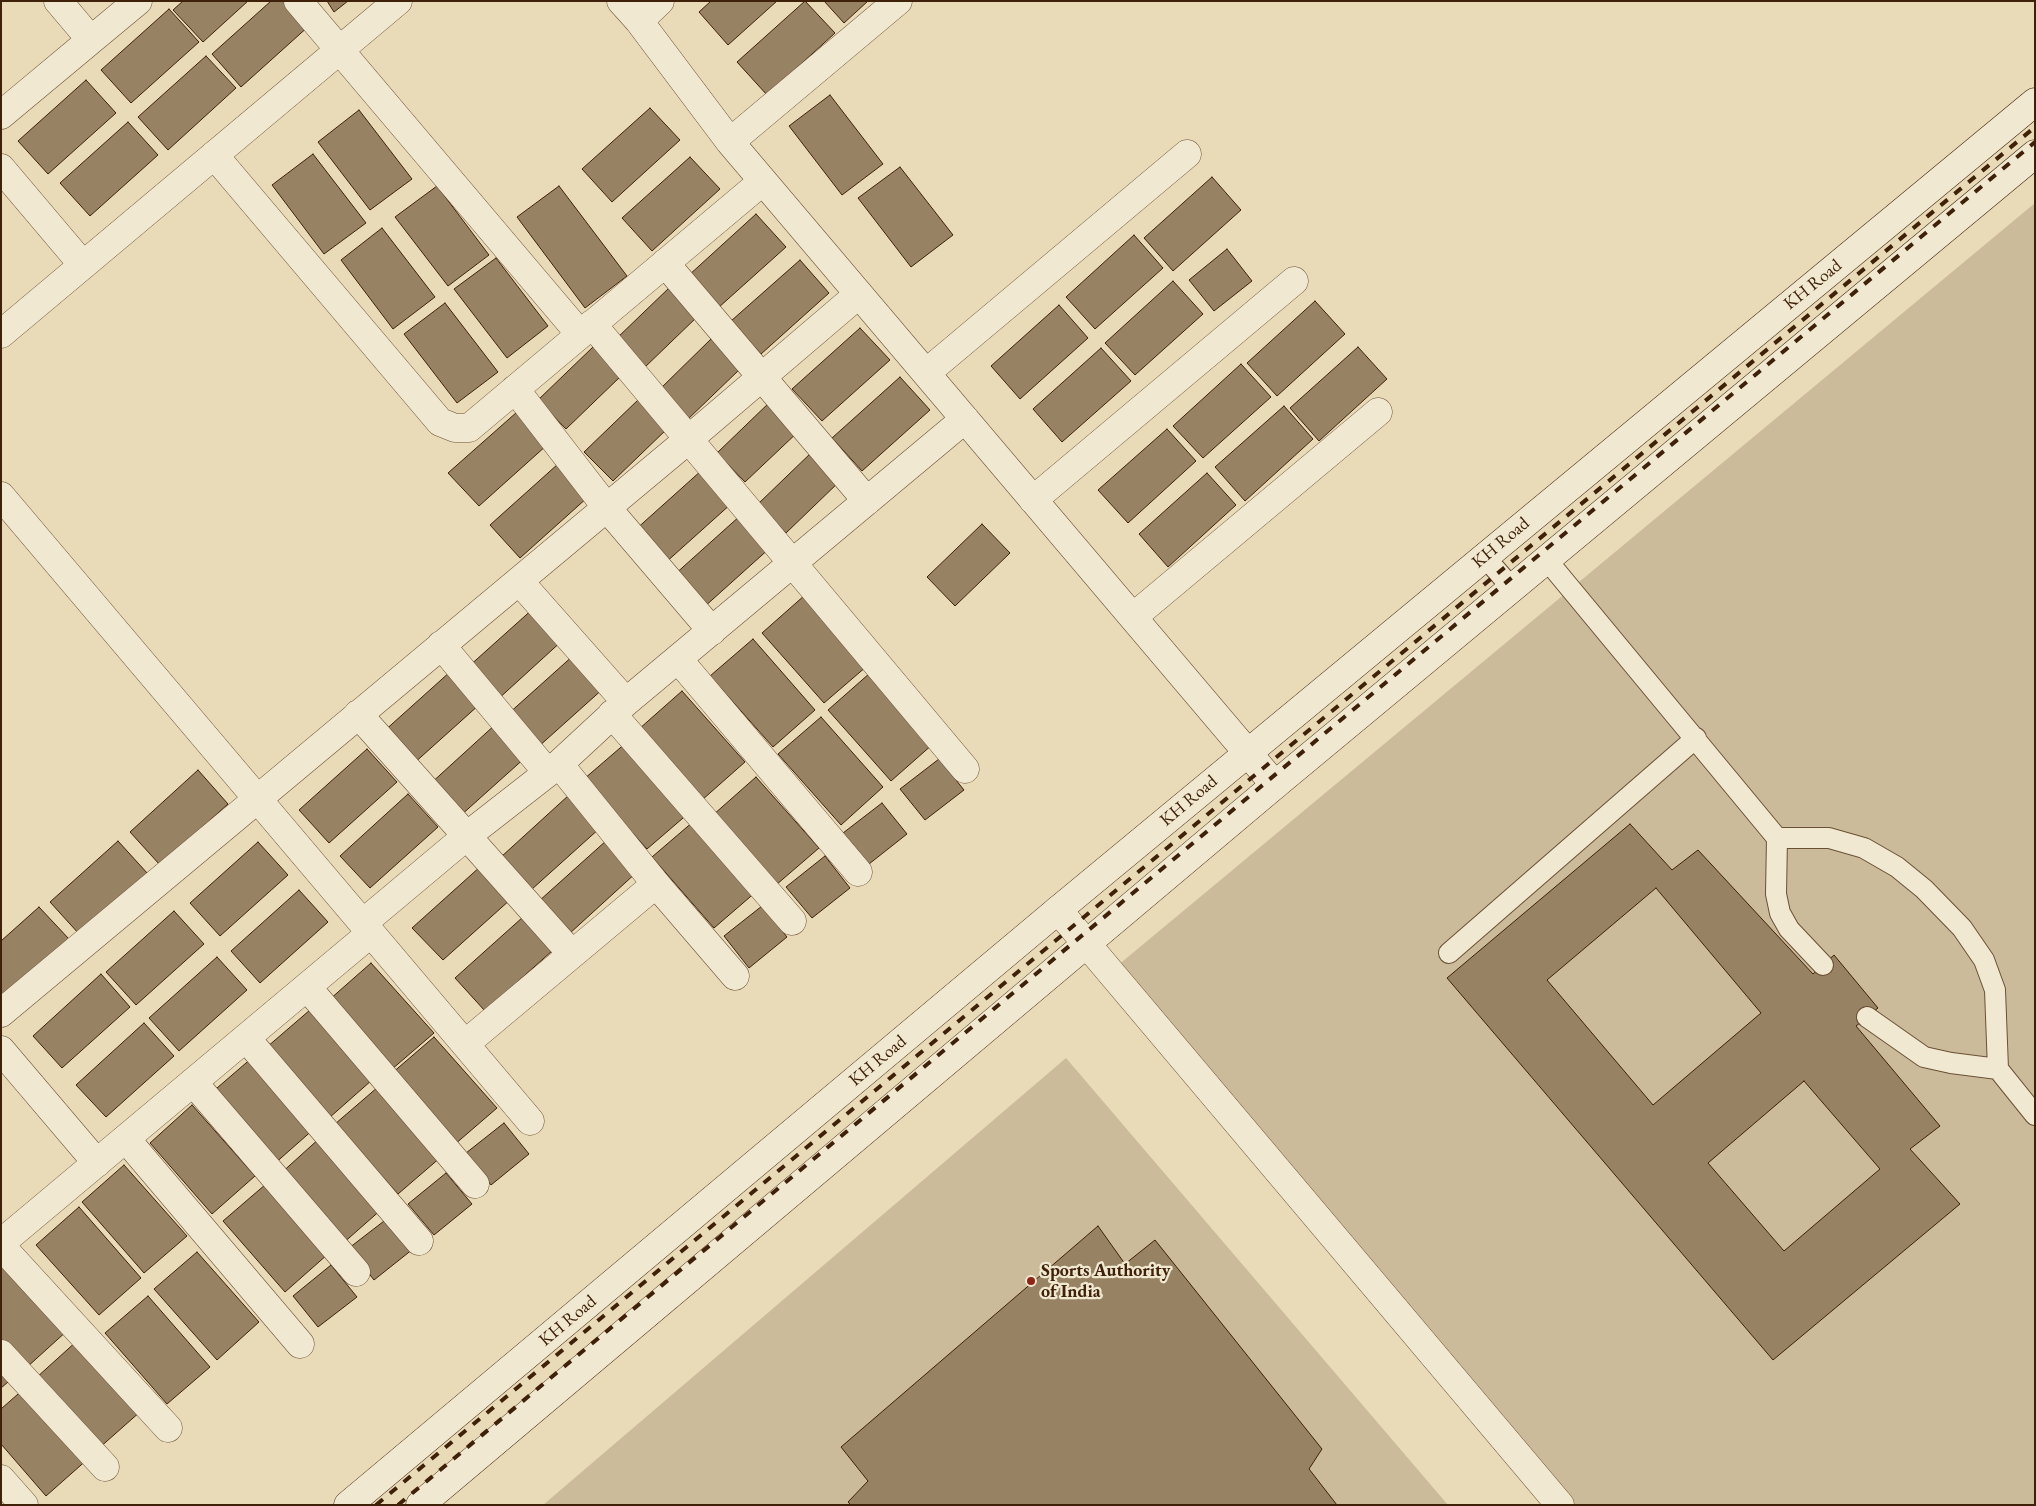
<!DOCTYPE html>
<style>
body{margin:0}
#map{position:relative;width:2036px;height:1506px;overflow:hidden;background:#e9dbb8;font-family:"EB Garamond",serif}
canvas{display:block}
.frame{position:absolute;inset:0;border:2px solid #3f2109;pointer-events:none}
</style>
<div id="map">
<canvas width="2036" height="1506"></canvas>
<div class="frame"></div>
</div>
<script>
const ctx = document.querySelector('canvas').getContext('2d');
ctx.lineJoin = 'round';
function fill(path, color) { ctx.fillStyle = color; ctx.fill(path, 'evenodd'); }
const poly = rows => new Path2D(rows.map(r => 'M' + r).join(''));
function stroke(path, color, width, dash) { ctx.strokeStyle = color; ctx.lineWidth = width; ctx.lineCap = dash ? 'butt' : 'round'; ctx.setLineDash(dash || []); ctx.stroke(path); }
function label(font, color, halo, rows, align = 'center') {
  ctx.font = font + ' "EB Garamond",serif'; ctx.lineWidth = 4.5; ctx.setLineDash([]); ctx.textBaseline = 'middle'; ctx.strokeStyle = halo; ctx.fillStyle = color; for (const [text, x, y, turn = 0] of rows) {
    ctx.save(); ctx.translate(x, y); ctx.rotate((+turn || 0) * Math.PI / 180); ctx.textAlign = isNaN(turn) ? turn : align; if (halo) ctx.strokeText(text, 0, 0); ctx.fillText(text, 0, 0); ctx.restore();
  }
}
const green = poly([
 [2035,203,2035,1505,1548,1505,1105,976],
 [1066,1058,1448,1505,543,1505]
]);
const building = poly([
 [183,1,248,1,203,42,173,10,183,1],
 [271,1,287,1,310,25,241,87,212,54,271,1],
 [327,1,348,1,334,12,327,1],
 [711,1,777,1,728,45,699,12,711,1],
 [805,1,835,33,767,95,737,62,805,1],
 [824,1,868,1,844,23,824,1],
 [169,9,199,42,131,103,101,70,169,9],
 [206,56,236,88,168,150,138,117,206,56],
 [86,80,116,113,48,174,18,141,86,80],
 [830,95,883,164,842,195,789,126,830,95],
 [650,108,680,140,612,202,582,169,650,108],
 [359,110,412,179,370,210,318,142,359,110],
 [128,122,158,155,90,216,60,183,128,122],
 [313,154,366,223,324,254,272,185,313,154],
 [690,157,720,189,652,251,622,218,690,157],
 [900,167,953,235,911,267,858,198,900,167],
 [1212,177,1241,210,1173,271,1144,238,1212,177],
 [437,186,489,255,448,286,395,217,437,186],
 [559,186,627,276,585,308,517,217,559,186],
 [756,214,786,247,718,308,688,276,756,214],
 [382,228,435,297,393,329,341,260,382,228],
 [1134,235,1163,268,1095,329,1066,297,1134,235],
 [1227,249,1252,281,1214,311,1189,280,1227,249],
 [496,258,548,326,507,358,454,289,496,258],
 [800,260,829,293,761,354,731,321,800,260],
 [1173,281,1203,314,1135,375,1105,343,1173,281],
 [670,287,698,316,643,369,615,340,670,287],
 [1315,301,1345,334,1277,396,1247,363,1315,301],
 [445,303,498,372,457,403,404,334,445,303],
 [1059,305,1088,338,1020,399,991,366,1059,305],
 [860,328,890,360,822,421,792,389,860,328],
 [711,339,740,369,685,422,657,392,711,339],
 [593,347,621,376,566,429,538,400,593,347],
 [1358,347,1387,379,1319,441,1290,408,1358,347],
 [1101,348,1131,381,1062,442,1033,409,1101,348],
 [1241,364,1271,397,1203,458,1173,426,1241,364],
 [900,377,930,410,862,471,832,438,900,377],
 [639,399,668,428,613,481,584,452,639,399],
 [772,400,800,430,745,482,717,453,772,400],
 [1284,406,1313,439,1245,501,1215,467,1284,406],
 [517,412,547,445,479,506,448,473,517,412],
 [1167,429,1196,461,1128,523,1098,490,1167,429],
 [813,451,841,480,786,533,758,504,813,451],
 [558,464,588,497,520,558,490,525,558,464],
 [702,470,732,503,664,564,634,531,702,470],
 [1207,473,1236,505,1168,567,1139,534,1207,473],
 [741,515,771,547,703,608,673,576,741,515],
 [982,524,1010,553,955,606,927,577,982,524],
 [805,595,867,666,824,703,762,633,805,595],
 [535,607,564,639,496,701,467,668,535,607],
 [753,639,815,710,773,747,710,676,753,639],
 [575,654,605,687,537,748,507,715,575,654],
 [451,671,480,704,412,765,382,733,451,671],
 [870,673,933,744,891,781,828,710,870,673],
 [682,691,745,762,702,800,639,729,682,691],
 [821,717,883,787,841,825,778,754,821,717],
 [497,723,527,756,459,817,429,785,497,723],
 [627,742,690,812,647,849,584,779,627,742],
 [367,749,397,782,329,843,299,810,367,749],
 [939,759,964,790,925,820,900,789,939,759],
 [198,770,228,804,160,865,130,832,198,770],
 [756,777,819,848,776,885,713,815,756,777],
 [408,794,438,827,370,888,340,856,408,794],
 [569,795,600,828,531,890,501,857,569,795],
 [882,803,907,834,869,864,843,833,882,803],
 [694,821,757,891,714,928,652,857,694,821],
 [1630,824,1672,870,1698,850,1813,974,1834,955,1878,1008,1856,1026,1940,1126,1910,1149,1960,1204,1773,1360,1447,978,1630,824],
 [1656,888,1761,1013,1653,1105,1547,980,1656,888],
 [1804,1081,1880,1169,1784,1251,1708,1163,1804,1081],
 [607,840,637,872,569,934,539,901,607,840],
 [118,841,148,874,80,935,50,902,118,841],
 [258,842,288,875,220,936,190,903,258,842],
 [825,856,850,888,812,918,786,887,825,856],
 [481,866,511,899,443,960,412,928,481,866],
 [299,890,328,922,260,983,231,951,299,890],
 [762,906,787,937,749,968,724,936,762,906],
 [39,907,69,939,1,1000,1,941,39,907],
 [174,911,204,944,136,1005,106,972,174,911],
 [523,917,553,950,485,1011,455,978,523,917],
 [217,957,247,990,179,1051,149,1018,217,957],
 [371,963,434,1033,391,1070,329,1000,371,963],
 [101,974,130,1007,62,1068,33,1036,101,974],
 [310,1010,372,1080,329,1118,267,1047,310,1010],
 [144,1023,174,1056,106,1117,76,1085,144,1023],
 [434,1037,497,1108,454,1145,391,1074,434,1037],
 [253,1057,315,1128,273,1165,210,1094,253,1057],
 [378,1087,441,1157,398,1194,335,1124,378,1087],
 [192,1105,255,1176,212,1214,150,1143,192,1105],
 [504,1123,529,1154,491,1185,466,1153,504,1123],
 [321,1137,383,1208,341,1245,279,1175,321,1137],
 [124,1165,187,1236,144,1273,82,1202,124,1165],
 [446,1173,472,1204,434,1235,408,1204,446,1173],
 [266,1184,328,1254,285,1292,223,1221,266,1184],
 [79,1207,141,1278,99,1315,36,1245,79,1207],
 [388,1218,413,1249,374,1280,349,1248,388,1218],
 [1098,1226,1125,1264,1155,1240,1322,1449,1309,1469,1337,1505,851,1505,848,1502,868,1481,841,1447,1098,1226],
 [197,1252,259,1322,217,1360,154,1289,197,1252],
 [1,1263,68,1330,26,1368,1,1340,1,1263],
 [331,1265,357,1297,318,1327,293,1296,331,1265],
 [148,1296,210,1367,167,1404,105,1333,148,1296],
 [78,1340,141,1411,98,1449,36,1378,78,1340],
 [1,1360,15,1376,1,1388,1,1360],
 [26,1387,89,1458,46,1496,1,1444,1,1409,26,1387]
]);
const lane = poly([
 [1484,556,1512,588],
 [1546,559,1777,838,1776,894,1780,913,1789,929,1823,965],
 [1777,838,1829,838,1864,848,1897,867,1924,889,1962,928,1984,960,1995,990,1998,1069],
 [1449,953,1696,738],
 [1867,1017,1924,1057,1951,1063,1998,1069,2035,1115]
]);
const street = poly([
 [298,1,580,334],
 [621,1,639,21,730,142,1275,785],
 [639,21,660,1],
 [91,40,138,1],
 [1,115,91,40,58,1],
 [730,142,898,1],
 [214,155,440,422,455,428,469,428,763,181],
 [1,168,83,265],
 [665,263,867,501],
 [592,324,965,769],
 [1,334,398,1],
 [926,373,1187,154],
 [515,389,607,508,712,631],
 [1,496,371,933],
 [1033,500,1294,281],
 [519,581,626,702],
 [1133,617,1378,412],
 [441,645,547,772],
 [678,659,858,872],
 [358,714,572,954],
 [612,714,792,921],
 [559,764,656,884,735,976],
 [1058,910,1560,1505],
 [363,923,468,835,559,764,626,702,965,419],
 [307,987,475,1184],
 [1,1013,689,439,859,294],
 [246,1038,419,1241],
 [465,1044,656,884],
 [1,1050,97,1163],
 [193,1082,356,1272],
 [126,1139,300,1344],
 [1,1243,371,933,530,1121],
 [1,1246,168,1428],
 [1,1354,105,1467],
 [1,1479,24,1505]
]);
const secondary = poly([
 [348,1505,1058,910,2035,102],
 [420,1505,1275,785,2035,154]
]);
const rail = poly([
 [376,1505,2035,127],
 [398,1505,2035,142]
]);
const markers = [
 [1031,1281,5,"#8f2418"]
];
const streetNames = [
 ["KH Road",1813,285,-39],
 ["KH Road",1501,543,-40],
 ["KH Road",1189,801,-40],
 ["KH Road",878,1061,-40],
 ["KH Road",568,1321,-40]
];
const poiNames = [
 ["Sports Authority",1041,1271],
 ["of India",1041,1292]
];
fill(green, '#ccbb9a');
fill(building, '#978264');
stroke(building, '#3f2109', 1);
stroke(lane, '#6a5035', 22);
stroke(street, '#6a5035', 29);
stroke(secondary, '#3f2109', 29);
stroke(lane, '#f1e8d1', 20);
stroke(street, '#f1e8d1', 28);
stroke(secondary, '#f1e8d1', 28);
stroke(rail, '#3f2109', 4, [9, 9]);
for (const [x, y, r, color] of markers) { const dot = new Path2D(); dot.arc(x, y, r, 0, 2 * Math.PI); ctx.fillStyle = color; ctx.fill(dot); stroke(dot, '#f1e8d1', 2); }
label('18px', '#3f2109', '#f1e8d1', streetNames);
label('bold 18px', '#3f2109', '#f1e8d1', poiNames, 'left');
</script>
